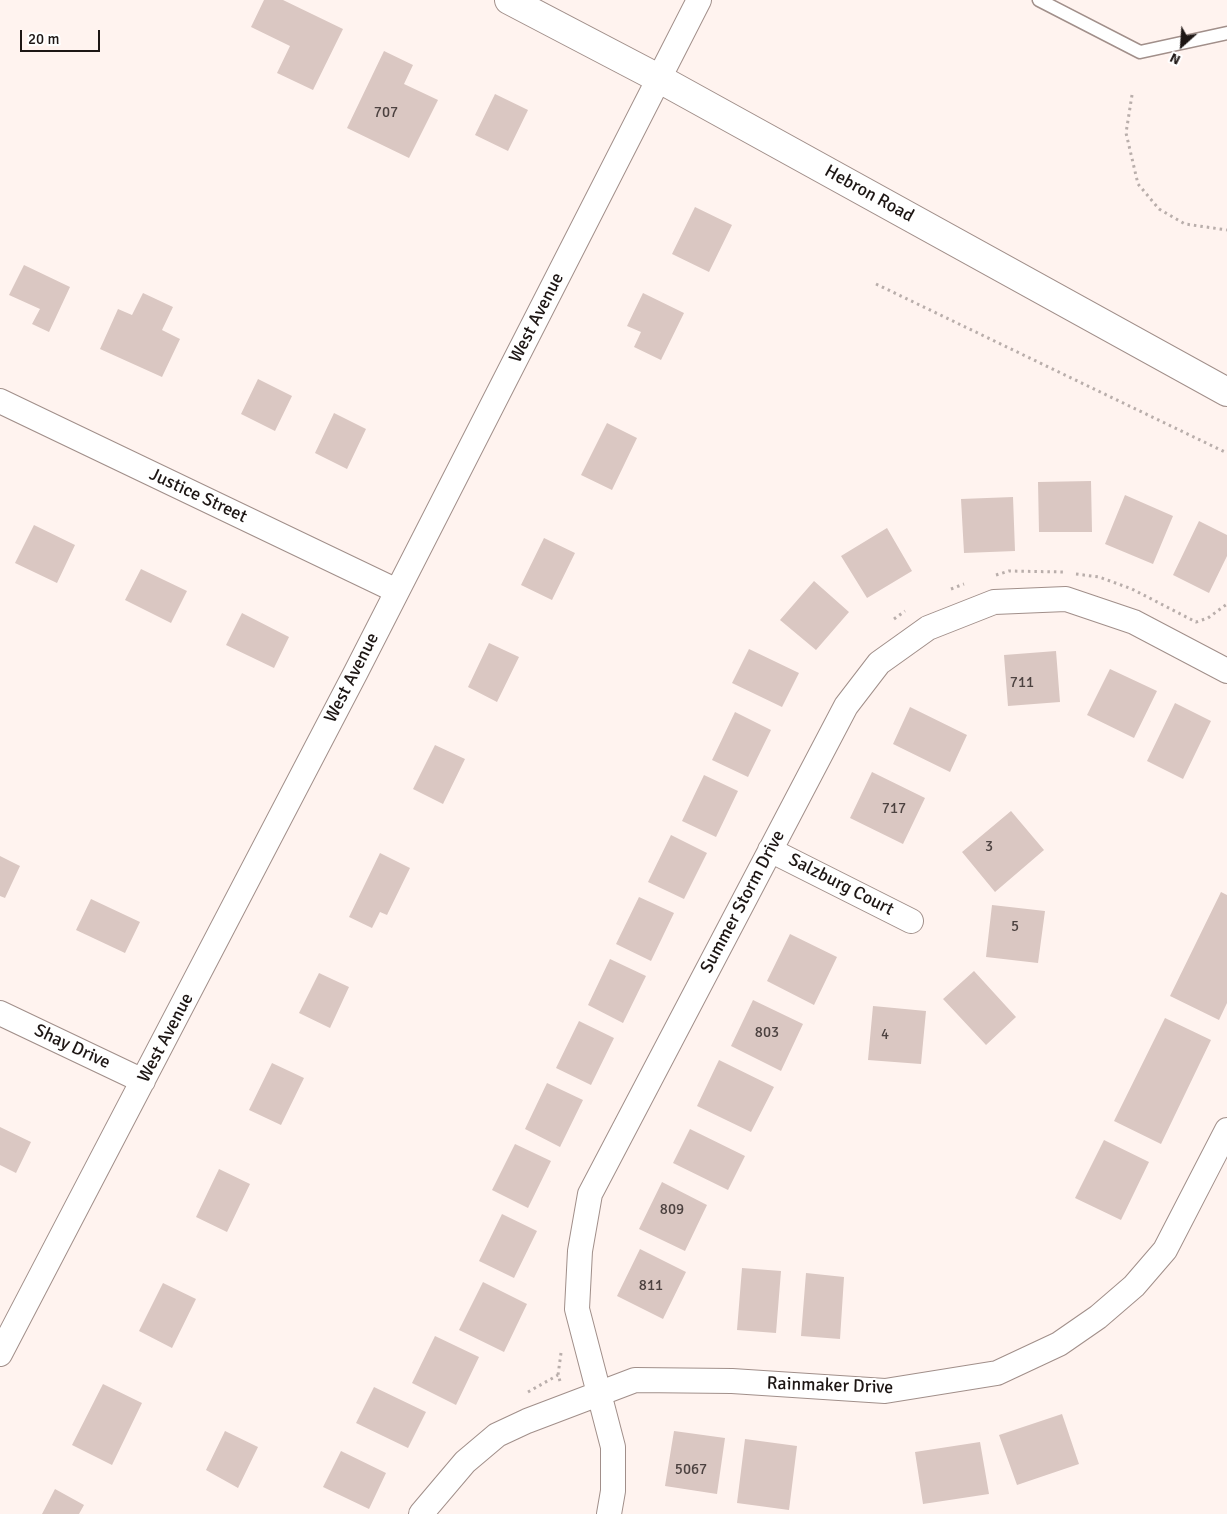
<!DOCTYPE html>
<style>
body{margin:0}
#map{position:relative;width:1227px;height:1514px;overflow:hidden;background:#fff3ef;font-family:Signika,sans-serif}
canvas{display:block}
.north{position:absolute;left:1157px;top:20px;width:50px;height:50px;-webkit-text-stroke:4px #fff;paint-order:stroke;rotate:206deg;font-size:14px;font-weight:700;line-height:20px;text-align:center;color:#1d1614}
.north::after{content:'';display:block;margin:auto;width:18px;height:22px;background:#1d1614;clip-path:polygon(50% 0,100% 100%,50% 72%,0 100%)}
.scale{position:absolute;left:20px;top:30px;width:80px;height:22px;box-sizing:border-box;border:2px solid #1d1614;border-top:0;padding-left:6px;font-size:15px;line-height:18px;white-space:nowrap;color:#1d1614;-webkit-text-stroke:4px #fff;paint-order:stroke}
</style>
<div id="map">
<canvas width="1227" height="1514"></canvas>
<div class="north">N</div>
<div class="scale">20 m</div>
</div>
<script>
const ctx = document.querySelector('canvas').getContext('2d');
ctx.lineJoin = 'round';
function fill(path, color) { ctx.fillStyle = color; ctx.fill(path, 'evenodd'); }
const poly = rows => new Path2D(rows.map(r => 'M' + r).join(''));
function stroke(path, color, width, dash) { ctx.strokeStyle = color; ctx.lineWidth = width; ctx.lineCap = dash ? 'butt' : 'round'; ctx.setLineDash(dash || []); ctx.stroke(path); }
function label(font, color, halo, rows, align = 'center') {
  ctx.font = font + ' Signika,sans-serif'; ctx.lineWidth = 4; ctx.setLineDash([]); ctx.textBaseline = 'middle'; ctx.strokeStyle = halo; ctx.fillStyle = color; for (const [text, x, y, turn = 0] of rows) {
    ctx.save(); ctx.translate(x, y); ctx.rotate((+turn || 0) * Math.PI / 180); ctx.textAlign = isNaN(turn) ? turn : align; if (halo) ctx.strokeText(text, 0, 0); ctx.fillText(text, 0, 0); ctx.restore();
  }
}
const building = poly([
 [264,0,283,0,343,29,313,90,277,73,290,46,251,27],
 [384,51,413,65,404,84,438,100,409,158,347,128],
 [495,94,528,110,508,151,475,135],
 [695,207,732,225,709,272,672,254],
 [24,265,70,287,49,332,32,324,40,309,9,295],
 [143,293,173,307,162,330,180,339,162,377,100,349,118,309,132,315],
 [643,293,684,313,661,360,634,347,641,332,627,326],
 [258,379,292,396,275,431,241,414],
 [334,413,366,429,347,469,315,453],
 [607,423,637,438,612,490,581,475],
 [1091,481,1092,532,1039,532,1038,482],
 [1125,495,1173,516,1153,564,1105,544],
 [1013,497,1015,551,964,553,961,499],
 [1199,521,1227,535,1227,556,1209,593,1173,575],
 [34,525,75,545,57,583,15,563],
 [887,528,912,571,867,598,841,556],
 [544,538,575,553,552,600,521,585],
 [141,569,187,591,171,623,125,600],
 [814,581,849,612,816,650,780,620],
 [242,613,289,637,274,668,226,645],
 [489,643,519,657,497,702,468,687],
 [749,649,799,673,782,707,732,683],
 [1056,651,1060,702,1008,706,1004,655],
 [1110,669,1157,691,1134,738,1087,715],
 [1175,703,1211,721,1183,779,1147,761],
 [910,707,967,735,950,772,893,744],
 [735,712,771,730,748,777,712,760],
 [435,745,465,759,443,804,413,789],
 [872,772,925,798,903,844,850,818],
 [704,775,738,791,716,837,682,821],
 [1011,811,1044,850,995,892,962,852],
 [671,835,707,853,684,899,648,882],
 [380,853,410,868,387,915,380,912,372,928,349,917],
 [0,856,20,866,5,898,0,896],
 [1221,892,1227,895,1227,1003,1219,1020,1170,996],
 [639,897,674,913,651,961,616,944],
 [91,899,140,922,125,953,76,930],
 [992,905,1045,911,1038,963,986,957],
 [790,934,837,957,814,1005,767,981],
 [610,959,646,976,623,1023,588,1005],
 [974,971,1016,1017,986,1045,943,999],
 [319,973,349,987,330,1028,299,1013],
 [753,1000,803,1024,781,1071,731,1046],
 [873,1006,926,1011,921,1064,868,1060],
 [1165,1018,1211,1040,1161,1144,1114,1121],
 [579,1021,614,1038,591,1085,556,1068],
 [719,1060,774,1087,751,1132,697,1106],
 [272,1063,304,1078,281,1125,249,1110],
 [547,1083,583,1100,560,1147,525,1129],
 [0,1127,31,1142,16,1173,0,1165],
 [690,1129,745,1156,728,1190,673,1163],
 [1104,1140,1149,1162,1121,1220,1075,1198],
 [515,1144,551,1161,528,1208,492,1190],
 [219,1169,250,1184,227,1232,196,1217],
 [662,1182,707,1205,685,1251,639,1229],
 [502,1214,537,1231,514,1278,479,1261],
 [640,1249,686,1272,663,1319,617,1296],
 [742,1268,781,1271,776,1333,737,1330],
 [806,1273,844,1277,840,1339,801,1336],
 [483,1282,527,1304,504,1352,459,1330],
 [163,1283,196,1299,172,1348,139,1331],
 [435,1336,479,1357,456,1405,412,1383],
 [103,1384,142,1403,112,1465,72,1445],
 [374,1387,426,1412,408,1448,356,1423],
 [1062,1414,1079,1464,1017,1485,999,1435],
 [225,1431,258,1447,238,1488,206,1470],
 [674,1431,725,1438,717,1494,665,1486],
 [745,1439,797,1446,789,1510,737,1503],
 [980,1442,989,1494,923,1504,915,1452],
 [341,1451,386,1473,369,1509,323,1487],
 [55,1489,84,1505,79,1514,42,1514]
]);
const path = poly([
 [1132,95,1126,133,1138,184,1159,209,1185,224,1227,230],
 [876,284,1227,453],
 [1076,574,1099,577,1132,589,1196,622,1208,618,1227,604],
 [996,575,1009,571,1064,572],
 [951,589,964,584],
 [894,619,905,611],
 [560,1381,558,1375,561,1353],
 [528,1392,558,1375]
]);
const service = poly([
 [1039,0,1140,52,1227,33]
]);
const minor = poly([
 [0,401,397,591],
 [770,850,911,921],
 [0,1013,143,1081],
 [0,1354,356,672,699,0],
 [421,1514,465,1462,497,1435,527,1421,635,1380,732,1381,885,1391,997,1373,1059,1344,1098,1317,1134,1286,1165,1250,1227,1130],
 [609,1514,613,1491,613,1447,577,1309,580,1251,590,1194,846,706,879,663,928,628,994,602,1066,599,1134,622,1227,671]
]);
const tertiary = poly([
 [509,0,658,78,1227,392]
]);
const numberNames = [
 ["707",386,113],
 ["711",1022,683],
 ["717",894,809],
 ["3",989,847],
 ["5",1015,927],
 ["803",767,1033],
 ["4",885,1035],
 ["809",672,1210],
 ["811",651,1286],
 ["5067",691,1470]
];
const streetNames = [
 ["Hebron Road",869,194,29],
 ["West Avenue",537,318,-63],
 ["Justice Street",198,496,25],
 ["West Avenue",352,678,-63],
 ["Salzburg Court",841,885,27],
 ["Summer Storm Drive",743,902,-62],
 ["West Avenue",166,1038,-62],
 ["Shay Drive",72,1047,25],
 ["Rainmaker Drive",830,1386,2]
];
fill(building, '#dac7c2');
stroke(service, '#a18f8a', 15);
stroke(minor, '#a18f8a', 26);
stroke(tertiary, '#a18f8a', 30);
stroke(path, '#b9aeab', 3, [2.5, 4]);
stroke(service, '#fff', 12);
stroke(minor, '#fff', 24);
stroke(tertiary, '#fff', 28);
label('15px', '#4c4240', null, numberNames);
label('18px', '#1d1614', '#fff', streetNames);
</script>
